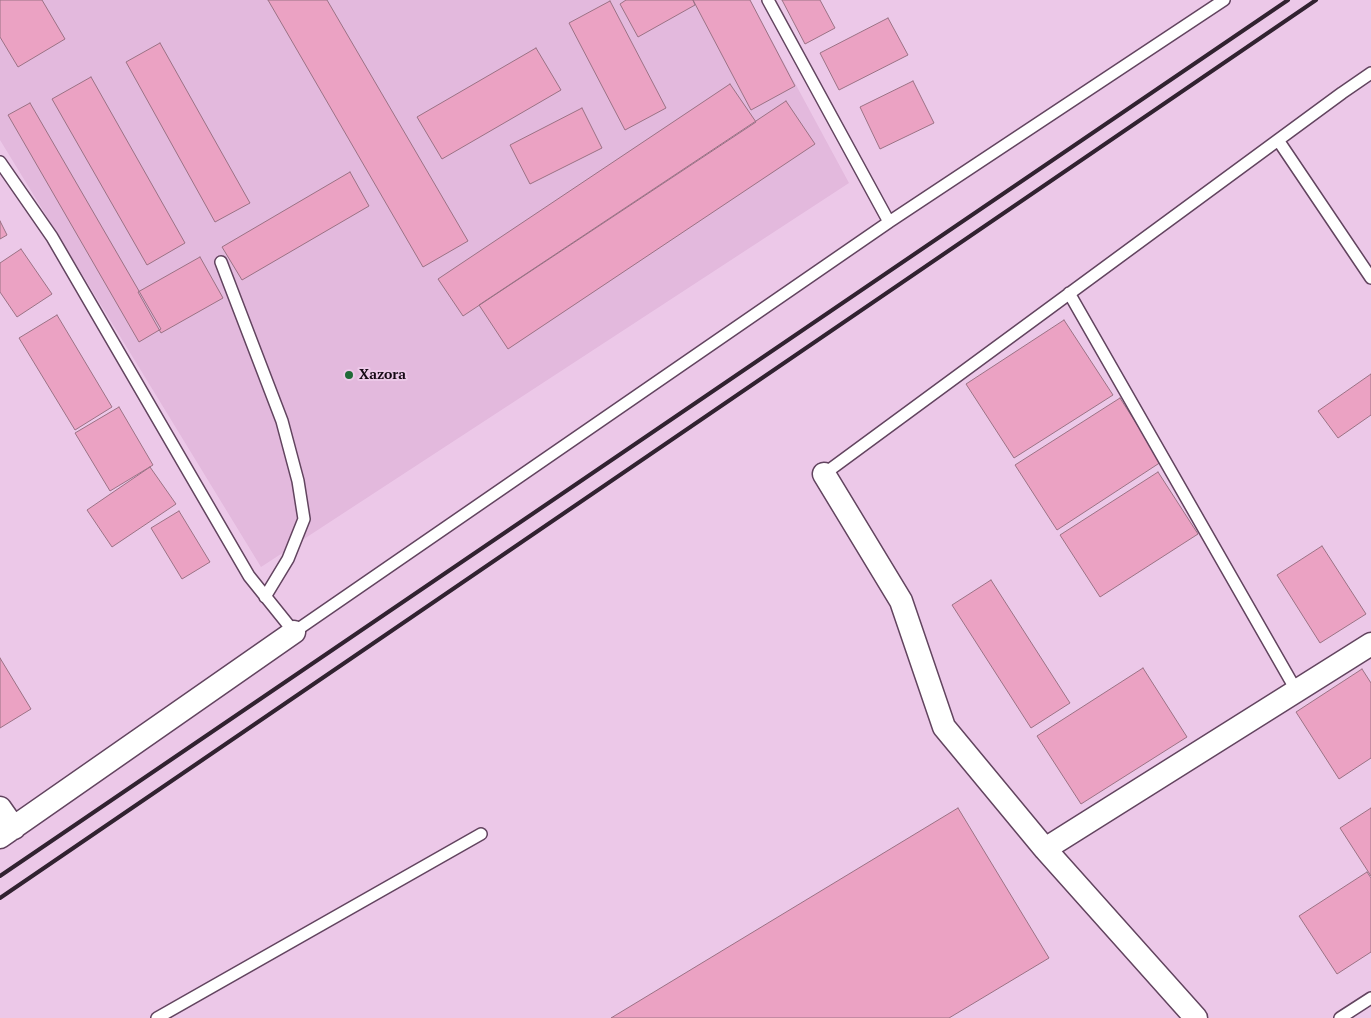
<!DOCTYPE html>
<style>
body{margin:0}
canvas{display:block;background:#ecc8e8}
</style>
<canvas width="1371" height="1018"></canvas>
<script>
const ctx = document.querySelector('canvas').getContext('2d');
ctx.lineJoin = 'round';
function fill(path, color) { ctx.fillStyle = color; ctx.fill(path, 'evenodd'); }
const poly = rows => new Path2D(rows.map(r => 'M' + r).join(''));
function stroke(path, color, width, dash) { ctx.strokeStyle = color; ctx.lineWidth = width; ctx.lineCap = dash ? 'butt' : 'round'; ctx.setLineDash(dash || []); ctx.stroke(path); }
function label(font, color, halo, rows, align = 'center') {
  ctx.font = font + ' "PT Serif",serif'; ctx.lineWidth = 4; ctx.setLineDash([]); ctx.textBaseline = 'middle'; ctx.strokeStyle = halo; ctx.fillStyle = color; for (const [text, x, y, turn = 0] of rows) {
    ctx.save(); ctx.translate(x, y); ctx.rotate((+turn || 0) * Math.PI / 180); ctx.textAlign = isNaN(turn) ? turn : align; if (halo) ctx.strokeText(text, 0, 0); ctx.fillText(text, 0, 0); ctx.restore();
  }
}
const built = poly([
 [0,0,750,0,849,183,261,567,0,140]
]);
const building = poly([
 [0,0,42,0,65,39,18,67,0,37,0,0],
 [268,0,327,0,468,241,423,267,268,0],
 [626,0,693,0,695,5,638,37,620,4,626,0],
 [693,0,750,0,795,86,751,110,693,0],
 [782,0,820,0,835,28,805,44,782,0],
 [610,1,666,108,625,130,569,23,610,1],
 [888,18,908,55,839,90,820,53,888,18],
 [160,43,250,203,215,222,126,62,160,43],
 [536,48,561,90,442,159,417,117,536,48],
 [91,77,185,243,147,265,52,99,91,77],
 [913,81,934,123,880,149,860,107,913,81],
 [730,84,756,122,463,316,438,279,730,84],
 [786,101,815,144,508,349,479,305,786,101],
 [30,103,161,329,139,342,8,115,30,103],
 [582,108,602,148,530,184,510,145,582,108],
 [350,172,369,206,242,280,222,247,350,172],
 [0,221,7,235,0,239,0,221],
 [21,249,52,294,17,317,0,292,0,263,21,249],
 [200,257,223,298,161,333,138,292,200,257],
 [57,315,112,407,75,430,19,338,57,315],
 [1064,320,1113,395,1014,458,966,384,1064,320],
 [1371,374,1371,415,1338,438,1318,411,1371,374],
 [1120,398,1161,462,1057,530,1015,465,1120,398],
 [119,407,153,465,110,491,75,433,119,407],
 [150,467,176,504,112,547,87,510,150,467],
 [1158,472,1198,534,1100,597,1060,535,1158,472],
 [179,511,210,562,182,579,151,528,179,511],
 [1322,546,1366,614,1320,643,1277,575,1322,546],
 [991,580,1070,703,1031,728,952,605,991,580],
 [0,658,31,709,0,728,0,658],
 [1143,668,1187,737,1081,804,1037,736,1143,668],
 [1362,669,1371,683,1371,758,1339,779,1296,712,1362,669],
 [958,808,1049,958,949,1018,611,1018,958,808],
 [1371,808,1371,876,1340,828,1371,808],
 [1367,872,1371,878,1371,952,1337,974,1299,916,1367,872]
]);
const service = poly([
 [1278,140,1371,278],
 [0,162,52,237,249,576,294,632,889,222,768,0],
 [889,222,1224,0],
 [221,262,282,421,298,481,304,519,288,559,265,597],
 [1069,293,1296,690],
 [824,474,1342,93,1371,73],
 [157,1018,481,834],
 [1340,1018,1371,998]
]);
const minor = poly([
 [824,474,901,601,944,727,1045,849,1196,1018],
 [0,808,14,828],
 [0,837,294,632],
 [1045,849,1371,644]
]);
const rail = poly([
 [0,876,1288,0],
 [0,898,1316,0]
]);
const markers = [
 [349,375,5,"#1f6937"]
];
const poiNames = [
 ["Xazora",359,375]
];
fill(built, '#e3b9dd');
fill(building, '#eba2c3');
stroke(building, '#9b7285', 1);
stroke(service, '#62445f', 14);
stroke(minor, '#62445f', 25);
stroke(service, '#fff', 11);
stroke(minor, '#fff', 22);
stroke(rail, '#312230', 4);
for (const [x, y, r, color] of markers) { const dot = new Path2D(); dot.arc(x, y, r, 0, 2 * Math.PI); ctx.fillStyle = color; ctx.fill(dot); stroke(dot, '#ecc8e8', 2); }
label('bold 14px', '#160a15', '#ecc8e8', poiNames, 'left');
</script>
